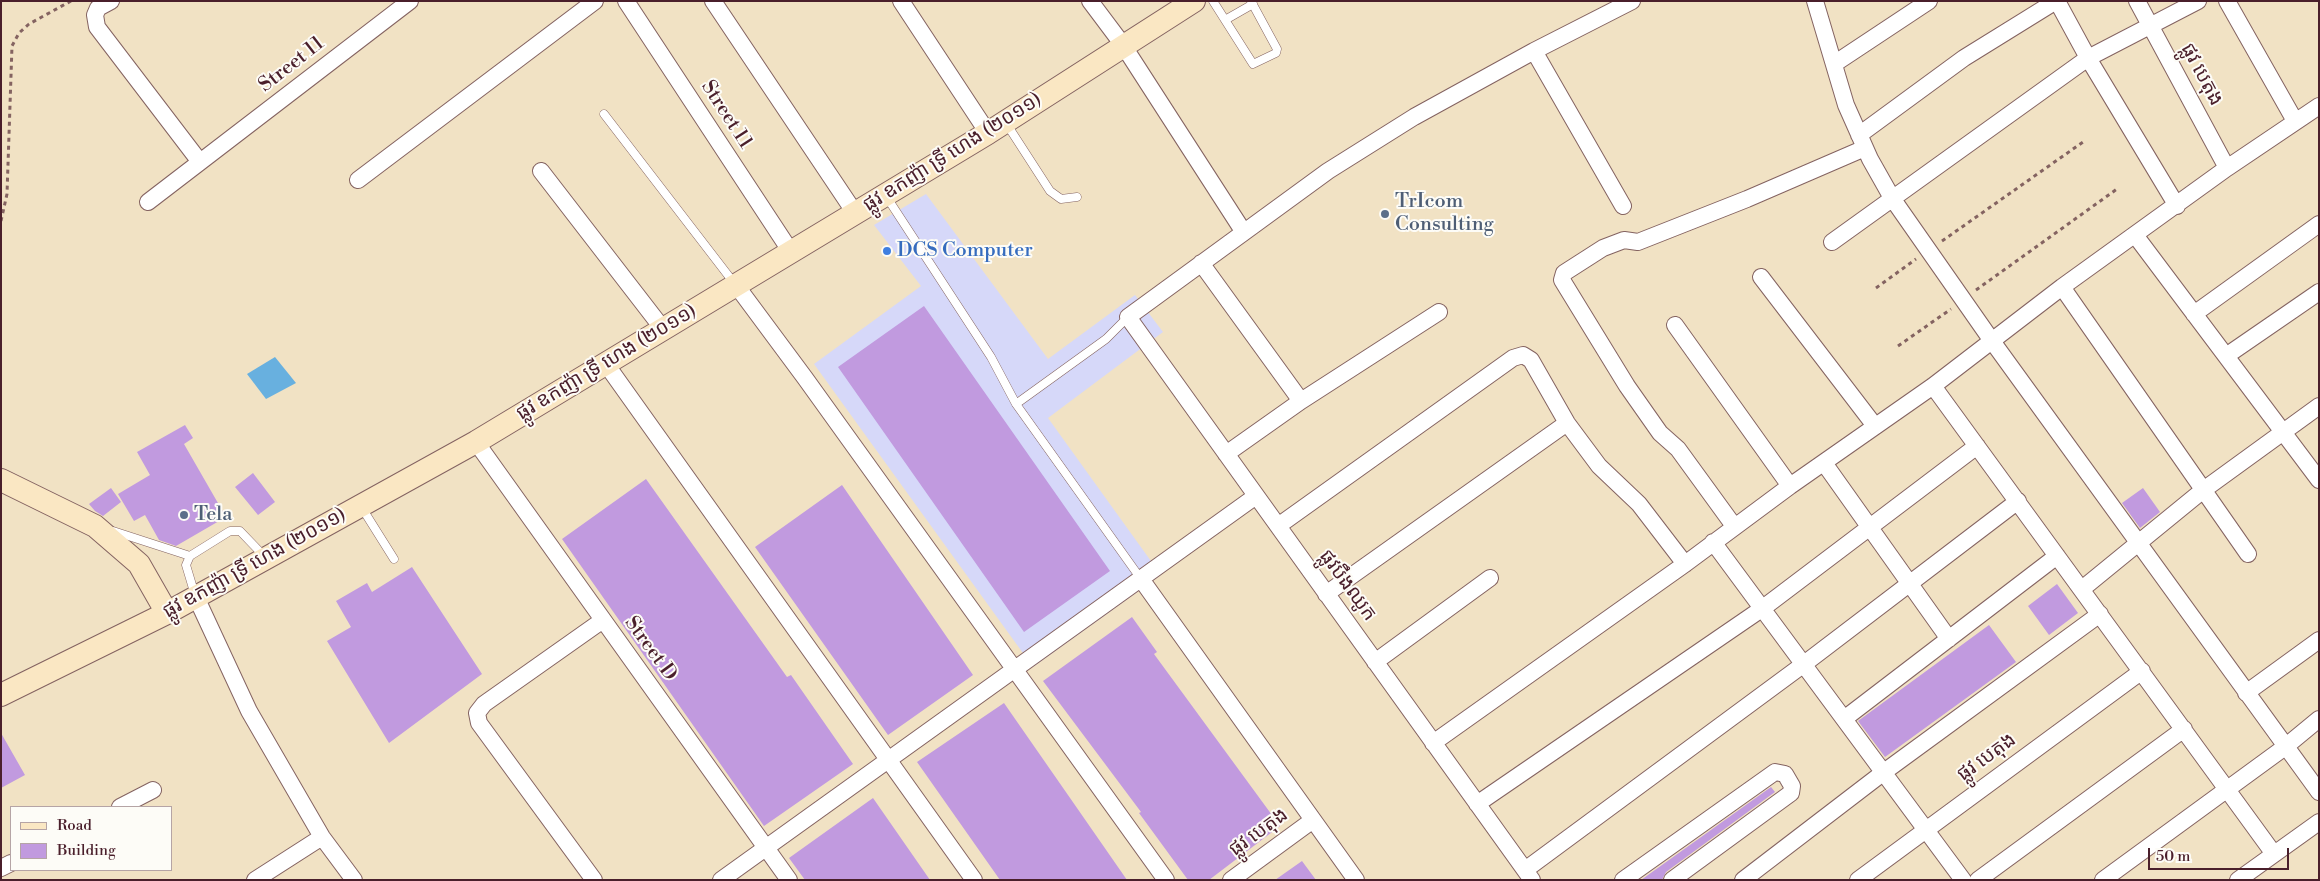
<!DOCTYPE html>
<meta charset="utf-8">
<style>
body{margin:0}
#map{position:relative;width:2320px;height:881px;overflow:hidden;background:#f1e2c4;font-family:"Libre Bodoni",serif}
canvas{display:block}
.frame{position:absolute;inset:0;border:2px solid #4a1f2b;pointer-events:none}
.legend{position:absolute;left:10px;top:806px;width:162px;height:65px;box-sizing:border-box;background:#fdfcf7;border:1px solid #b5a4a5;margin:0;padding:6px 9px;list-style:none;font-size:15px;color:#4a1f2b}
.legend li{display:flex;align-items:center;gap:10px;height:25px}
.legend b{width:25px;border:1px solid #b5a4a5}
.scale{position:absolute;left:2148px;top:848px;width:141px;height:22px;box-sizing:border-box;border:2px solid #4a1f2b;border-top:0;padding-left:6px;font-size:15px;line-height:18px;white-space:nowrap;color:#4a1f2b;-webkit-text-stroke:4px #fdfcf7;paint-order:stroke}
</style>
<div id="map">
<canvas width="2320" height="881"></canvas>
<div class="frame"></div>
<ul class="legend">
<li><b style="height:6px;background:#fae7c3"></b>Road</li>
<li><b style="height:14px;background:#c19adf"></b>Building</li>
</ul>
<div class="scale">50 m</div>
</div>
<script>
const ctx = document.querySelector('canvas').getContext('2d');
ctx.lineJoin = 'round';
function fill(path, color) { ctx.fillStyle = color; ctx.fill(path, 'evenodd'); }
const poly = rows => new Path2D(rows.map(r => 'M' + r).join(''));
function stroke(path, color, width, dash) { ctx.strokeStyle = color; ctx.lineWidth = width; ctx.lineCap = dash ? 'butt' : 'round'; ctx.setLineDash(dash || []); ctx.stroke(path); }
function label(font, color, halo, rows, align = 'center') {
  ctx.font = font + ' "Libre Bodoni","Noto Sans Khmer",serif'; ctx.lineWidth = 4; ctx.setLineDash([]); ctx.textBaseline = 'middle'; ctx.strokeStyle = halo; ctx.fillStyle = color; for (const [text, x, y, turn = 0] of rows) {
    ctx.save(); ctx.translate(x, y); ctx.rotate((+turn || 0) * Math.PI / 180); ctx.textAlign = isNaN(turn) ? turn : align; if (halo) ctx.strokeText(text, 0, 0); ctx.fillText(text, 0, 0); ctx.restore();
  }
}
const built = poly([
 [926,194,1048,359,1135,295,1163,332,1048,418,1161,575,1033,667,814,364,921,286,874,225]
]);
const water = poly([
 [275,357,296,383,266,399,247,374]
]);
const building = poly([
 [924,306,1110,571,1024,632,838,367],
 [185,425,193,438,184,444,226,517,176,546,159,540,145,515,134,521,118,494,150,475,137,452],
 [253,473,275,502,258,515,235,487],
 [646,479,787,677,791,675,853,764,764,826,562,539],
 [842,485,973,675,888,735,755,547],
 [111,488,121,502,103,516,95,511,89,504],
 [2143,488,2160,512,2140,528,2122,503],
 [412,567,482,674,389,743,327,641,351,627,336,601,367,583,372,592],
 [2057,584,2078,613,2049,635,2028,606],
 [1132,617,1157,652,1154,654,1280,826,1209,880,1188,880,1139,813,1141,812,1043,681],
 [1989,625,2016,662,1885,757,1858,721],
 [1004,703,1077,808,1127,880,1000,880,917,762],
 [1,733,25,775,1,788],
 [1771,787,1775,792,1666,872,1662,880,1641,880],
 [873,798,930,880,805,880,789,858],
 [1302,861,1316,880,1275,880]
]);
const path = poly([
 [1,221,7,194,12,46,19,33,29,24,71,1],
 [1942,241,2083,142],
 [1876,288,1916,259],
 [1976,290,2117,189],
 [1898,346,1951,309]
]);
const lane = poly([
 [1213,1,1253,64,1276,53,1277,49,1251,1],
 [1225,20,1253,4],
 [604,114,734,283],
 [1006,123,1050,191,1061,199,1077,197],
 [886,196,991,357,1016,404,1141,579],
 [1016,404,1106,339,1128,317],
 [362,508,394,559],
 [113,531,190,556],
 [195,595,186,565,190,556,230,531,240,531,264,556]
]);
const street = poly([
 [111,1,98,8,95,15,97,27,200,162],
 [626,1,791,252],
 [713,1,855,213],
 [901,1,988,133],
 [1090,1,1123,45,1243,231],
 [1815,1,1846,105,1870,159,1892,198,1992,341,2319,792],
 [2057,1,2088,58,2198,1],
 [2137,1,2227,168],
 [2227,1,2295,121],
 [1534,51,1623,206],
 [1834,64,1929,1],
 [1859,135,1964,58,2056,1],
 [541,171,663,329],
 [358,180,595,1],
 [148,202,410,1],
 [2135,235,2319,480],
 [1832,242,2088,58,2177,206],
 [1201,263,1301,401],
 [1761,277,1875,426],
 [736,285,805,378,1166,880],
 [2062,287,2248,554],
 [2194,314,2319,224],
 [1675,325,1790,486],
 [2226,356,2319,292],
 [606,364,974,880],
 [1933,386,2274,854],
 [476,442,789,880],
 [1226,454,1301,401,1439,312],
 [1824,463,1949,639],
 [1278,526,1513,358,1523,355,1531,360,1567,423,1599,466,1639,504,1685,564],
 [1734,526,1678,449,1660,433,1627,386,1562,280,1564,273,1603,248,1624,240,1638,242,1747,199,1865,148],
 [1713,542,1963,880],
 [1141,579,1356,880],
 [2082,589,2202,491,2319,406],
 [1326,594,1567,423],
 [196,597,249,711,322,837,354,880],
 [1375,662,1490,578],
 [2246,693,2319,640],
 [1844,719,2057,556],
 [1433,743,1685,564,1790,486,1933,386,2062,287,2227,168,2319,106],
 [1477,804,1763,608,1977,446],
 [120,807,153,790],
 [1,868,11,863],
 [1525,870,1804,664,2018,501],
 [255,880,322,837],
 [594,880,479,723,477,713,484,704,603,620],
 [721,880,1256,496],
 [1231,880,1313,820],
 [1532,880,1128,317,1328,171,1414,117,1534,51,1632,1],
 [1623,880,1775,772,1785,774,1792,786,1791,793,1672,880],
 [1743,880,1884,772,2100,614],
 [1858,880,2142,671],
 [1978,880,2184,729],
 [2103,880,2285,747,2319,719],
 [2238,880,2319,822]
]);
const secondary = poly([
 [1,480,95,526,139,564,167,613],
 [1,695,167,613,476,442,988,133,1194,1]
]);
const markers = [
 [1385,214,5,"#5c6f8a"],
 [887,251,5,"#3f7fe0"],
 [184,515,5,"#5c6f8a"]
];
const streetNames = [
 ["Street 11",292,65,-38],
 ["ផ្លូវ បេតុង",2201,75,62],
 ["Street 11",726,115,57],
 ["ផ្លូវ ឧកញ៉ា ទ្រី ហេង (២០១១)",953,153,-32],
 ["ផ្លូវ ឧកញ៉ា ទ្រី ហេង (២០១១)",607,363,-31],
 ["ផ្លូវ ឧកញ៉ា ទ្រី ហេង (២០១១)",255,564,-29],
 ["ផ្លូវបឹងឈូក",1347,586,54],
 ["Street D",650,649,54],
 ["ផ្លូវ បេតុង",1987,758,-36],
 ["ផ្លូវ បេតុង",1259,833,-36]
];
const serviceNames = [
 ["TrIcom",1395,202],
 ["Consulting",1395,225],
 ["Tela",194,515]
];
const shopNames = [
 ["DCS Computer",897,251]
];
fill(built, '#d6d8f9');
fill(water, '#68b0df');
fill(building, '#c19adf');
stroke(lane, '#846361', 9);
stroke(street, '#846361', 18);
stroke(secondary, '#846361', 24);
stroke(path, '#846361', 3, [4, 4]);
stroke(lane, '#fff', 8);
stroke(street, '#fff', 16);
stroke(secondary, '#fae7c3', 22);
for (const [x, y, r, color] of markers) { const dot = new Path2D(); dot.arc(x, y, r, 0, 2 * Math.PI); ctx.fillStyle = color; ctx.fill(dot); stroke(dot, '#fdfcf7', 2); }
label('20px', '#4a1f2b', '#fdfcf7', streetNames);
label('20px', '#4e5e75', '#fdfcf7', serviceNames, 'left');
label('20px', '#366cbe', '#fdfcf7', shopNames, 'left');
</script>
